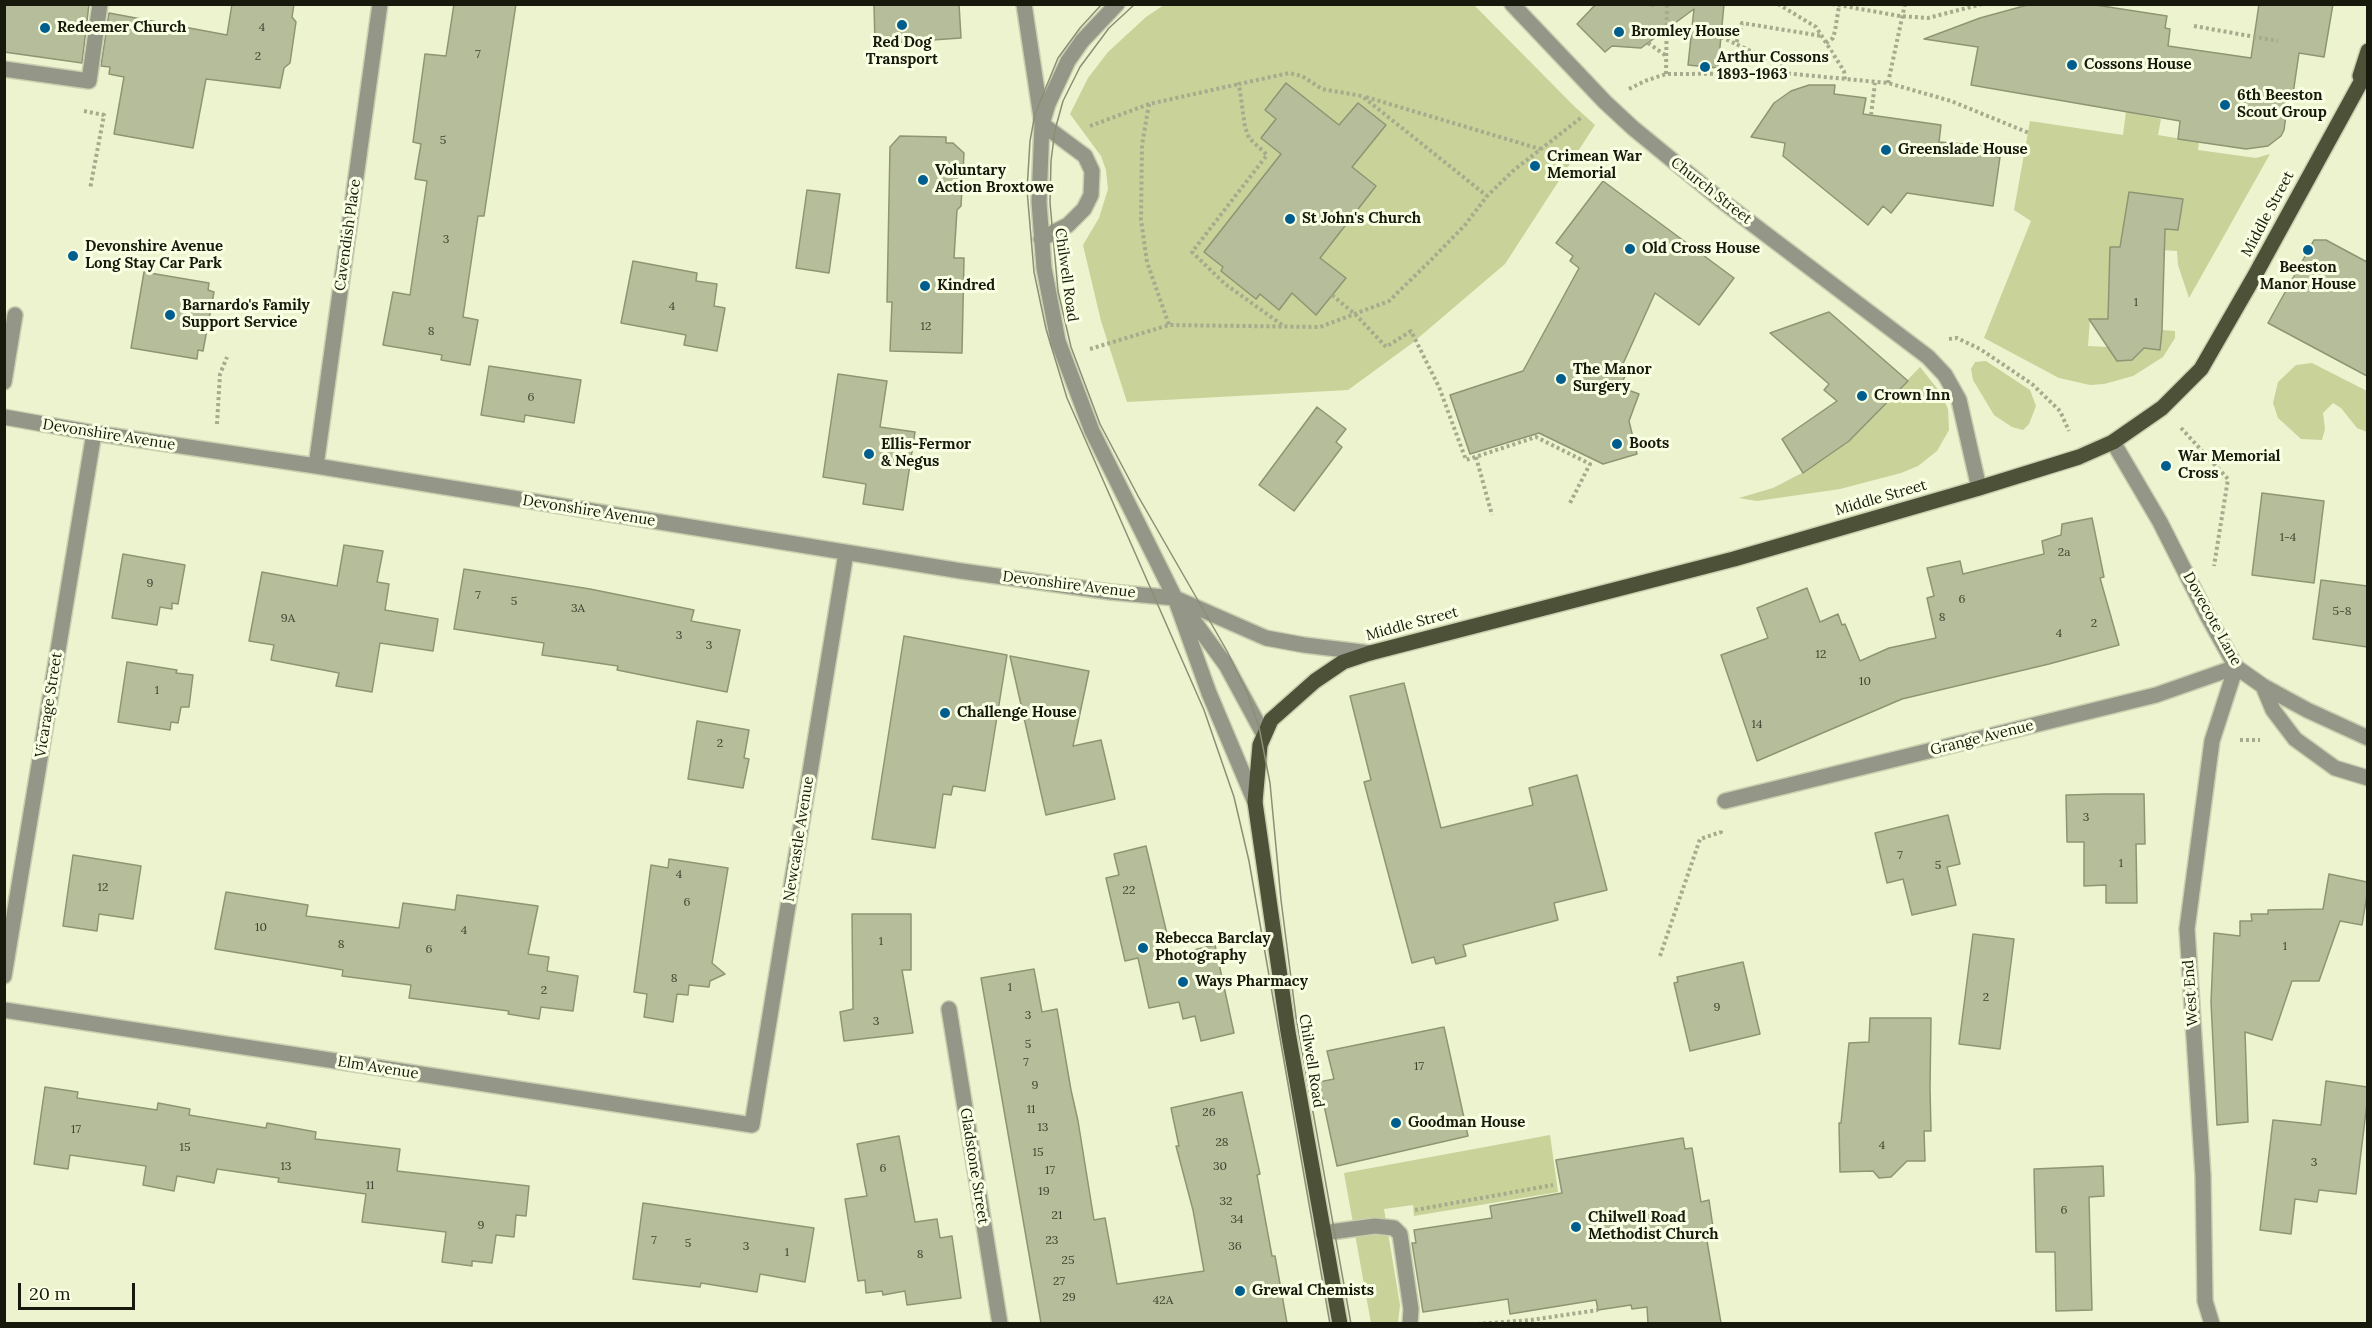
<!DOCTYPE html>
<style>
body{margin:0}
#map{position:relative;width:2372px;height:1328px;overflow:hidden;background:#ecf3ce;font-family:Lora,serif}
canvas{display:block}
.frame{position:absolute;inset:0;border:6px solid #17190c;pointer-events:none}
.scale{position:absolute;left:18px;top:1283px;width:117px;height:27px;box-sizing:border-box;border:3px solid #17190c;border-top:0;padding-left:8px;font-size:18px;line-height:21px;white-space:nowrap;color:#17190c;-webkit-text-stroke:4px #f9ffe2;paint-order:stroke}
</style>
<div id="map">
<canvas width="2372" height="1328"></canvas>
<div class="frame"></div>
<div class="scale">20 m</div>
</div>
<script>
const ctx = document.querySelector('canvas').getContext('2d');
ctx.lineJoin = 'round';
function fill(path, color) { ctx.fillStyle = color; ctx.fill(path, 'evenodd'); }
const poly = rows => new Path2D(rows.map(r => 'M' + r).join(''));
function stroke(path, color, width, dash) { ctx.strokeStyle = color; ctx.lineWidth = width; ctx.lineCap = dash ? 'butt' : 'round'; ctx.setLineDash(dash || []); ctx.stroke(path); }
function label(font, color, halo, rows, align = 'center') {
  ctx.font = font + ' Lora,serif'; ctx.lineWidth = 6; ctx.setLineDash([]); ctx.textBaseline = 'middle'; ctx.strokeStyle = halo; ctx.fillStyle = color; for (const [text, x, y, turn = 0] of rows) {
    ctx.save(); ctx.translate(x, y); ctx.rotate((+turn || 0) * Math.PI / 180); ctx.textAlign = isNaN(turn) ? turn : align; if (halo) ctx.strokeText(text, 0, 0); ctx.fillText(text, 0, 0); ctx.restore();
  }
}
const green = poly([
 [1473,4,1574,106,1595,125,1505,264,1411,344,1348,390,1127,402,1101,321,1083,245,1099,218,1108,189,1106,170,1101,156,1070,114,1088,78,1108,52,1146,17,1164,5],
 [2126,112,2161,119,2158,135,2199,142,2198,150,2256,158,2270,154,2189,298,2178,265,2177,251,2110,247,2108,319,2090,319,2088,346,2108,347,2117,361,2132,360,2144,348,2159,349,2162,330,2175,331,2175,338,2163,357,2133,376,2104,384,2090,385,2059,378,1984,338,2031,221,2014,210,2030,121,2123,135],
 [1986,361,2030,390,2036,406,2029,424,2023,430,2012,427,1994,415,1973,380,1971,369,1975,362],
 [2312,363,2367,391,2367,432,2357,428,2341,408,2333,403,2323,413,2325,429,2322,440,2301,439,2278,418,2273,403,2278,382,2296,365],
 [1920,367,1940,392,1948,409,1949,430,1937,451,1918,466,1901,473,1840,489,1757,501,1739,498,1773,488,1802,473,1849,441],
 [1550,1135,1558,1192,1414,1216,1413,1205,1384,1209,1400,1305,1398,1323,1371,1323,1344,1173]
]);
const building = poly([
 [4,4,89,4,82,63,4,52,4,4],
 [232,4,294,4,292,17,296,22,290,63,284,68,280,88,206,79,193,148,114,134,124,77,109,74,110,67,101,66,109,13,227,35,232,4],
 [454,4,516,4,484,216,478,216,463,317,478,320,470,365,441,360,442,355,383,345,393,292,410,295,427,181,415,179,421,144,413,142,425,54,446,56,454,4],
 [874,4,959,4,961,38,875,44,874,4],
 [1596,4,1724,4,1718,68,1688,65,1694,9,1641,48,1612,46,1605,52,1577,24,1596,4],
 [2031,4,2089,4,2167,16,2165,28,2170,29,2168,46,2251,58,2259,4,2333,4,2324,57,2299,53,2293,94,2289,93,2284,130,2281,136,2268,146,2246,149,2178,139,2180,121,1971,85,1978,47,1924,39,1980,18,2031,4],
 [1286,83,1339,125,1358,103,1386,125,1352,167,1376,186,1320,258,1346,278,1316,315,1292,293,1279,310,1260,294,1256,299,1221,271,1223,267,1204,252,1281,154,1261,138,1276,119,1265,110,1286,83],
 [1809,85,1835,85,1834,94,1866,98,1863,114,1941,125,1939,142,1988,146,1987,155,2000,157,1993,206,1907,193,1891,213,1883,206,1868,225,1783,156,1785,143,1751,137,1774,103,1791,91,1809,85],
 [900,136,946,137,946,143,953,143,964,153,961,206,957,210,954,258,964,258,962,353,890,351,892,302,887,302,890,147,900,136],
 [1603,181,1734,278,1699,325,1655,293,1622,366,1628,370,1620,387,1639,394,1629,421,1637,454,1603,464,1539,433,1470,454,1450,395,1523,371,1579,268,1570,261,1573,256,1556,243,1603,181],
 [807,190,840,194,829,273,796,268,807,190],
 [2129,192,2183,199,2178,230,2165,229,2162,330,2160,350,2144,348,2132,360,2117,361,2089,319,2108,319,2110,247,2120,247,2129,192],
 [2314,240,2326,240,2367,262,2367,376,2268,323,2314,240],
 [633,261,697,273,696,281,717,284,714,306,725,308,717,351,684,345,686,335,621,323,633,261],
 [144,272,209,283,208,290,214,292,203,351,198,350,197,359,131,348,144,272],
 [1829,312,1908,381,1849,441,1803,473,1782,439,1837,401,1824,390,1829,384,1770,333,1829,312],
 [489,366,581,380,574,423,525,415,524,422,481,415,489,366],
 [838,374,887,381,880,427,915,432,903,510,863,504,866,484,823,477,838,374],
 [1317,407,1346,429,1336,442,1342,447,1294,511,1259,485,1317,407],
 [2262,493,2324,501,2314,583,2252,575,2262,493],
 [2092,518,2104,577,2100,578,2119,645,2049,664,1902,699,1757,761,1721,655,1768,638,1757,608,1807,588,1820,622,1838,614,1842,625,1845,624,1860,661,1889,648,1936,638,1927,598,1934,596,1927,568,1960,561,1963,574,2044,554,2042,541,2061,535,2062,524,2092,518],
 [344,545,383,551,377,582,389,584,385,610,438,619,433,651,380,643,372,692,336,686,339,673,271,660,274,645,249,641,262,572,337,586,344,545],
 [123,554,185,565,178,604,172,603,172,609,160,607,157,625,112,618,123,554],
 [464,569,590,589,694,610,691,621,740,630,727,692,617,670,618,666,542,655,544,643,454,629,464,569],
 [2321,580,2367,586,2367,647,2313,639,2321,580],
 [904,636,1007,655,985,791,953,786,951,795,943,794,935,848,872,839,904,636],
 [1010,656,1089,671,1073,746,1101,740,1115,799,1046,815,1010,656],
 [127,662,177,670,176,673,193,675,189,707,181,707,178,723,171,722,170,730,118,722,127,662],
 [1404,683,1441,828,1533,805,1529,788,1577,775,1607,890,1554,903,1558,920,1463,945,1466,956,1436,964,1434,957,1412,963,1364,782,1371,780,1350,696,1404,683],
 [697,721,749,730,744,758,749,759,743,788,688,779,697,721],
 [2105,794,2144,794,2145,844,2136,844,2137,903,2106,903,2106,885,2084,886,2084,842,2067,842,2066,795,2105,794],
 [1948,815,1960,864,1947,867,1956,905,1912,915,1903,879,1887,883,1875,833,1948,815],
 [1146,846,1172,955,1215,945,1234,1033,1201,1041,1195,1016,1183,1019,1179,1002,1149,1008,1138,958,1125,961,1106,878,1119,875,1114,854,1146,846],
 [73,855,141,866,133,919,99,914,97,931,63,926,73,855],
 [669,859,728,868,712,963,725,974,710,981,709,987,689,985,688,995,677,994,673,1022,644,1017,647,994,634,992,651,865,668,868,669,859],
 [2329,874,2367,882,2367,895,2362,925,2340,921,2319,981,2292,981,2272,1040,2245,1032,2248,1122,2217,1125,2211,1002,2214,933,2240,936,2240,921,2252,921,2251,914,2268,914,2268,910,2323,909,2329,874],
 [226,892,308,905,306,916,399,928,403,903,455,910,457,895,538,906,528,954,549,957,547,971,578,976,573,1011,541,1007,539,1019,508,1014,509,1011,409,998,411,985,342,976,343,970,215,949,226,892],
 [852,914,911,914,911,970,902,970,913,1033,844,1041,840,1012,853,1009,852,914],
 [1973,934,2014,939,2000,1049,1959,1044,1973,934],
 [1743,962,1760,1034,1690,1051,1674,983,1678,982,1677,977,1743,962],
 [1034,969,1042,1012,1057,1009,1071,1090,1078,1121,1094,1220,1105,1218,1117,1284,1204,1271,1193,1210,1176,1146,1179,1146,1171,1108,1242,1092,1260,1174,1257,1175,1272,1256,1275,1256,1287,1323,1041,1323,981,978,1034,969],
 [1870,1018,1931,1018,1930,1088,1931,1131,1924,1131,1925,1161,1907,1161,1891,1177,1879,1178,1873,1171,1840,1172,1839,1123,1841,1123,1849,1043,1869,1042,1870,1018],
 [1444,1027,1468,1136,1337,1166,1319,1082,1334,1079,1327,1051,1444,1027],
 [2326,1081,2367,1087,2367,1103,2356,1194,2319,1190,2317,1202,2295,1199,2291,1234,2260,1230,2273,1120,2321,1125,2326,1081],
 [45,1087,78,1092,77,1098,157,1110,158,1103,190,1109,189,1115,266,1128,267,1123,316,1132,315,1139,400,1149,397,1171,529,1186,526,1216,516,1215,514,1237,496,1235,492,1263,472,1261,472,1266,442,1262,446,1232,362,1222,366,1194,278,1182,279,1178,217,1169,214,1183,177,1176,174,1191,143,1185,146,1166,70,1155,68,1169,34,1164,45,1087],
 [899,1136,915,1222,937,1219,940,1238,952,1236,961,1298,907,1305,905,1291,883,1295,882,1291,866,1293,865,1280,858,1281,845,1199,867,1196,857,1144,899,1136],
 [1683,1138,1685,1149,1692,1148,1701,1202,1709,1200,1714,1234,1706,1235,1721,1323,1648,1323,1647,1307,1632,1309,1631,1305,1598,1310,1596,1300,1510,1314,1508,1299,1423,1312,1412,1243,1416,1243,1414,1230,1492,1218,1490,1206,1562,1193,1556,1160,1683,1138],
 [2103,1166,2104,1196,2089,1197,2092,1310,2056,1311,2055,1252,2036,1252,2034,1169,2103,1166],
 [643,1203,814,1228,805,1282,760,1274,757,1292,701,1283,700,1287,633,1279,643,1203]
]);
const path = poly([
 [1778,4,1816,27,1844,71,1845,80],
 [1832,4,1900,16,1928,18,1982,4],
 [2020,4,2021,7],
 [1651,6,1654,4],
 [2194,26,2278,41],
 [1668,35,1691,36],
 [1721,37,1736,44],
 [1648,43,1665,55],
 [1826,43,1833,38,1835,31,1839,6],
 [1783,73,1782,66,1736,44,1742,23,1822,36],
 [1666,74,1667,4],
 [1888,83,1905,4],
 [1629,89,1645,81,1666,74,1680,74,1783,73,1888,83,1951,101,2029,133],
 [1366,97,1540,149],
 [1149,104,1142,145,1141,220,1147,262,1169,325],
 [84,111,104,115,90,189],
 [1871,115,1875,83],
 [1090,126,1149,104,1239,84],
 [1332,295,1356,315,1386,347,1411,331,1439,387,1466,460,1536,437,1590,464,1569,505],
 [1282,325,1225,284,1192,252,1267,155,1249,138,1245,127,1239,84,1289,73,1302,76,1322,89,1362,96,1487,196],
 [1949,339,1957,338,1980,349,2032,384,2060,411,2069,431],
 [1090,349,1169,325,1320,327,1389,301,1431,260,1465,225,1487,196,1514,170,1582,117],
 [217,424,220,374,227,357],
 [2181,428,2228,479,2214,566],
 [1476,457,1492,515],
 [2240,740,2260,740],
 [1660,956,1700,839,1721,832,1721,828],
 [1415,1210,1553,1185],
 [1477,1324,1531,1320,1598,1310]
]);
const minor = poly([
 [1024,4,1042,124,1039,202,1044,268,1058,341,1092,431,1175,598,1209,693,1255,802],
 [1512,4,1605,102,1633,128,1722,201,1928,357,1945,375,1959,400,1979,488],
 [4,69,89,81,100,4],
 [1043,121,1048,104,1068,61,1082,41,1117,4],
 [1041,239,1068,225,1084,209,1091,195,1092,171,1085,156,1042,124],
 [4,382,15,315],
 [4,417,94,433,316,466,961,571,1110,592,1175,598,1266,638,1304,645,1370,653],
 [2113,442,2160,522,2207,615,2236,667,2263,686,2307,710,2368,738],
 [316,466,380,4],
 [1185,609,1226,665,1264,735],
 [2263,686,2273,710,2295,739,2335,768,2368,778],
 [1725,801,2156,695,2236,667],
 [4,976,94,433],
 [949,1009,1000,1324],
 [4,1010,752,1125,846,553],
 [1323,1233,1375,1226,1394,1228,1400,1234,1411,1309,1410,1324],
 [2212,1324,2205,1301,2203,1176,2187,929,2212,741,2236,667]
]);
const major = poly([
 [2360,76,2368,51],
 [1340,1324,1288,1032,1255,802,1260,745,1271,720,1315,681,1343,662,1370,653,1734,559,1979,488,2079,457,2113,442,2162,408,2201,369,2254,277,2368,69]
]);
const tram = poly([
 [1102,4,1080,28,1058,58,1035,114,1030,141,1027,190,1034,272,1046,329,1067,398,1204,710,1234,797,1249,861,1330,1324],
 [1135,4,1109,28,1080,67,1063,101,1055,130,1051,161,1050,203,1058,291,1071,347,1100,424,1138,496,1227,651,1246,690,1259,727,1270,783,1281,900,1296,1017,1351,1324]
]);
const markers = [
 [902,25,6,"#005e8e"],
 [45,28,6,"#005e8e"],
 [1619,32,6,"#005e8e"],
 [2072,65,6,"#005e8e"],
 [1705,67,6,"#005e8e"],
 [2225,105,6,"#005e8e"],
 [1886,150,6,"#005e8e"],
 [1535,166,6,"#005e8e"],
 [923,180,6,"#005e8e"],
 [1290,219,6,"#005e8e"],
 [1630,249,6,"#005e8e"],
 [2308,250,6,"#005e8e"],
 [73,256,6,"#005e8e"],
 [925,286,6,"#005e8e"],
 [170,315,6,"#005e8e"],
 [1561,379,6,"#005e8e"],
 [1862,396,6,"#005e8e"],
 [1617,444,6,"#005e8e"],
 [869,454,6,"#005e8e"],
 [2166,466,6,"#005e8e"],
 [945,713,6,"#005e8e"],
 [1143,948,6,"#005e8e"],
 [1183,982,6,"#005e8e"],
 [1396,1123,6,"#005e8e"],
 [1576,1227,6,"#005e8e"],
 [1240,1291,6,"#005e8e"]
];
const numberNames = [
 ["4",262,28],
 ["7",478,55],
 ["2",258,57],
 ["5",443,141],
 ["3",446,240],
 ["1",2136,303],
 ["4",672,307],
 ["12",926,327],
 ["8",431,332],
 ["6",531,398],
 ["1-4",2288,538],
 ["2a",2064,553],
 ["9",150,584],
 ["7",478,596],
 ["6",1962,600],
 ["5",514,602],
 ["3A",578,609],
 ["5-8",2342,612],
 ["8",1942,618],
 ["9A",288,619],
 ["2",2094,624],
 ["4",2059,634],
 ["3",679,636],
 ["3",709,646],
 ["12",1821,655],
 ["10",1865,682],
 ["1",157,691],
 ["14",1757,725],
 ["2",720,744],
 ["3",2086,818],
 ["7",1900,856],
 ["1",2121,864],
 ["5",1938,866],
 ["4",679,875],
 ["12",103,888],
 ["22",1129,891],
 ["6",687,903],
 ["10",261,928],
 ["4",464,931],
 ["1",881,942],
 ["8",341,945],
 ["1",2285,947],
 ["6",429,950],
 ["8",674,979],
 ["1",1010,988],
 ["2",544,991],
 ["2",1986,998],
 ["9",1717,1008],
 ["3",1028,1016],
 ["3",876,1022],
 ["5",1028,1045],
 ["7",1026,1063],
 ["17",1419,1067],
 ["9",1035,1086],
 ["11",1031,1110],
 ["26",1209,1113],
 ["13",1043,1128],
 ["17",76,1130],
 ["28",1222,1143],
 ["4",1882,1146],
 ["15",185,1148],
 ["15",1038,1153],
 ["3",2314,1163],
 ["13",286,1167],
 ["30",1220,1167],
 ["6",883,1169],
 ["17",1050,1171],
 ["11",370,1186],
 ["19",1044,1192],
 ["32",1226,1202],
 ["6",2064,1211],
 ["21",1057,1216],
 ["34",1237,1220],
 ["9",481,1226],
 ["7",654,1241],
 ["23",1052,1241],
 ["5",688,1244],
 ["3",746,1247],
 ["36",1235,1247],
 ["1",787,1253],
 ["8",920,1255],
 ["25",1068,1261],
 ["27",1059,1282],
 ["29",1069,1298],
 ["42A",1163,1301]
];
const poiNames = [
 ["Redeemer Church",57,28],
 ["Bromley House",1631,32],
 ["Red Dog",902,43,"center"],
 ["Transport",902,60,"center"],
 ["Arthur Cossons",1717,58],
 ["1893-1963",1717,75],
 ["Cossons House",2084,65],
 ["6th Beeston",2237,96],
 ["Scout Group",2237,113],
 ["Greenslade House",1898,150],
 ["Crimean War",1547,157],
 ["Memorial",1547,174],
 ["Voluntary",935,171],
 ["Action Broxtowe",935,188],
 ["St John's Church",1302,219],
 ["Devonshire Avenue",85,247],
 ["Long Stay Car Park",85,264],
 ["Old Cross House",1642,249],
 ["Beeston",2308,268,"center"],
 ["Manor House",2308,285,"center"],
 ["Kindred",937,286],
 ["Barnardo's Family",182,306],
 ["Support Service",182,323],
 ["The Manor",1573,370],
 ["Surgery",1573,387],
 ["Crown Inn",1874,396],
 ["Boots",1629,444],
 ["Ellis-Fermor",881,445],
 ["& Negus",881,462],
 ["War Memorial",2178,457],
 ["Cross",2178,474],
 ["Challenge House",957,713],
 ["Rebecca Barclay",1155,939],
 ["Photography",1155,956],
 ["Ways Pharmacy",1195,982],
 ["Goodman House",1408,1123],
 ["Chilwell Road",1588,1218],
 ["Methodist Church",1588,1235],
 ["Grewal Chemists",1252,1291]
];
const streetNames = [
 ["Church Street",1711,191,38],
 ["Middle Street",2268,214,-62],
 ["Cavendish Place",348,235,-82],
 ["Chilwell Road",1066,275,82],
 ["Devonshire Avenue",109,435,9],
 ["Middle Street",1881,498,-16],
 ["Devonshire Avenue",589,511,9],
 ["Devonshire Avenue",1069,585,7],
 ["Dovecote Lane",2212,619,61],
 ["Middle Street",1412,624,-15],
 ["Vicarage Street",49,705,-81],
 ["Grange Avenue",1982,738,-14],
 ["Newcastle Avenue",799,839,-81],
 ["West End",2191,993,-94],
 ["Chilwell Road",1311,1061,81],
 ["Elm Avenue",378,1068,9],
 ["Gladstone Street",974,1166,81]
];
fill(green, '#c8d299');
fill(building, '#b6bd9a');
stroke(building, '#8e9573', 1.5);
stroke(minor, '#cad0af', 18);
stroke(major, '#cad0af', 18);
stroke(path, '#a6ab8e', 4, [3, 3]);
stroke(minor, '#949788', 15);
stroke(major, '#4c5137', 15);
stroke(tram, '#8a8f75', 1.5);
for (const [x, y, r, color] of markers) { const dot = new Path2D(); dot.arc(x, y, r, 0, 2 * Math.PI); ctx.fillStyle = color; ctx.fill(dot); stroke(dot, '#f9ffe2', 2); }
label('12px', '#3f4230', null, numberNames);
label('bold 15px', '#17190c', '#f9ffe2', poiNames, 'left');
label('15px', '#17190c', '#f9ffe2', streetNames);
</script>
